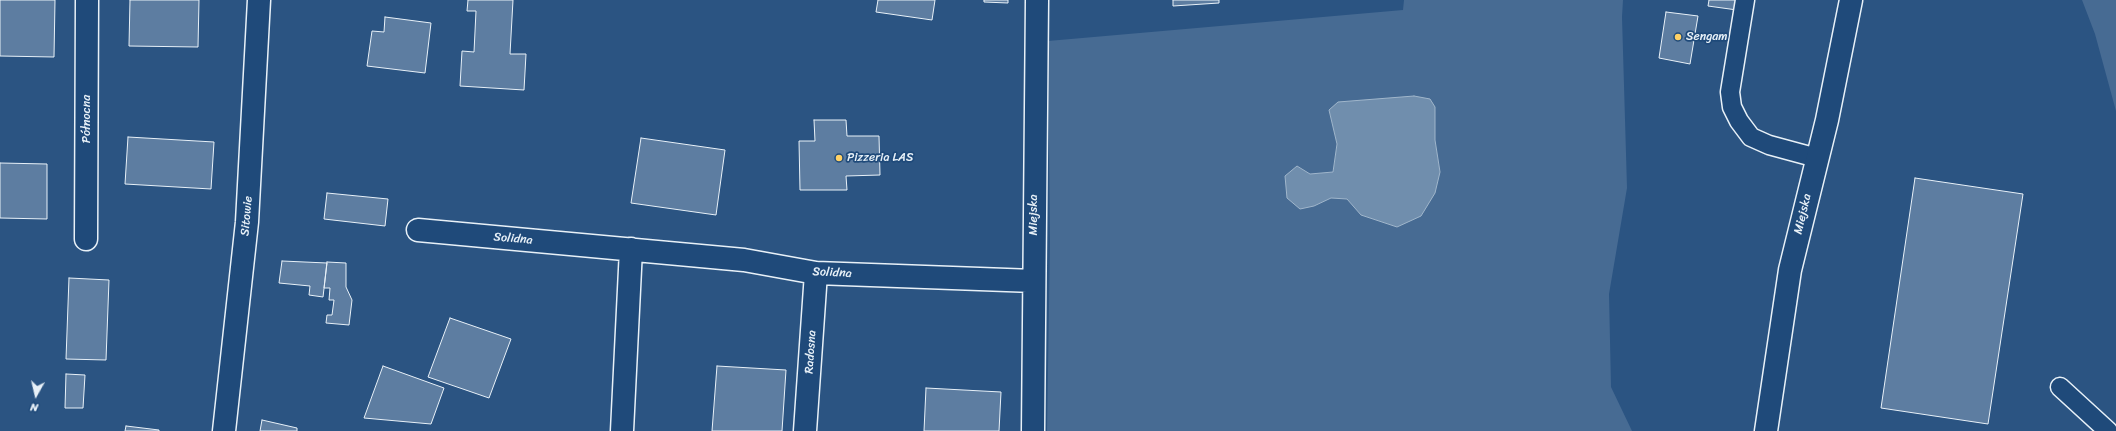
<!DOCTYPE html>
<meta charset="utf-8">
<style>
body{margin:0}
#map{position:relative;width:2116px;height:431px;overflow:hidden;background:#2b5482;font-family:Sriracha,sans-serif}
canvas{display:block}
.north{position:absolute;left:16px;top:375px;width:40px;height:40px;-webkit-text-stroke:3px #1f4a7a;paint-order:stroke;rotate:188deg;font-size:11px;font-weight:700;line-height:16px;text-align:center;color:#e8f1f8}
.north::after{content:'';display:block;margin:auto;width:14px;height:18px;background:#e8f1f8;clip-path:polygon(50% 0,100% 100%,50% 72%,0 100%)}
</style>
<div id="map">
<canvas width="2116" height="431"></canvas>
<div class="north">N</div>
</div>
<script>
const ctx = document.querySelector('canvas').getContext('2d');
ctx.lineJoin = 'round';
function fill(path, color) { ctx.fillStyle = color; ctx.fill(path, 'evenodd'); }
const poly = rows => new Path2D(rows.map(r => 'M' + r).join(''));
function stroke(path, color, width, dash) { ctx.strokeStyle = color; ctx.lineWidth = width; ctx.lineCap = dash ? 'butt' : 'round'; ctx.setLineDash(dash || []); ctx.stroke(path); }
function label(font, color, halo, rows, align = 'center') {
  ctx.font = font + ' Sriracha,sans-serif'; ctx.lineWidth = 3.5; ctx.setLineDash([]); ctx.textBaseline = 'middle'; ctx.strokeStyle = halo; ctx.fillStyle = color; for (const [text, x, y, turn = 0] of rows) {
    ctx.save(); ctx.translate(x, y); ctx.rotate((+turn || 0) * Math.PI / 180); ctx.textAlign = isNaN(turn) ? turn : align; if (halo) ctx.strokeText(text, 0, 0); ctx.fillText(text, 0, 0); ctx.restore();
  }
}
const green = poly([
 [1404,0,1623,0,1622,17,1627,188,1609,294,1611,387,1632,431,1047,431,1050,242,1048,41,1403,10],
 [1435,107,1435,140,1440,172,1361,215,1347,199,1331,198,1314,206,1297,166,1310,174,1333,172,1337,144,1329,110],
 [2082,0,2116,0,2116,111,2095,34]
]);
const water = poly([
 [1414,96,1430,99,1435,107,1435,140,1440,172,1435,193,1421,216,1397,227,1361,215,1347,199,1331,198,1314,206,1300,209,1287,198,1285,176,1297,166,1310,174,1333,172,1337,144,1329,110,1338,102,1414,96]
]);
const building = poly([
 [0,0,55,0,54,57,0,56,0,0],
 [130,0,199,0,198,47,129,46,130,0],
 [468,0,513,0,510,54,526,54,524,90,460,86,462,51,474,52,476,11,467,11,468,0],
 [878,0,935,0,932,20,876,12,878,0],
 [984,0,1008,0,1008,3,984,2,984,0],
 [1173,0,1219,0,1219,3,1173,6,1173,0],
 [1709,0,1738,0,1737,10,1708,6,1709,0],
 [1666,12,1698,16,1690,64,1659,58,1666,12],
 [385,17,431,23,425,73,367,66,372,31,384,32,385,17],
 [814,120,846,120,847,136,879,136,880,175,846,176,847,190,800,190,799,141,815,141,814,120],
 [128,137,214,142,211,189,125,184,128,137],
 [641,138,725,150,716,215,631,203,641,138],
 [0,163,47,164,47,219,0,218,0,163],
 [1915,178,2023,194,1988,424,1881,408,1915,178],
 [327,193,388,199,385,226,324,219,327,193],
 [282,261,327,263,323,297,309,295,310,286,279,283,282,261],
 [327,262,346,263,346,287,352,300,349,325,326,323,327,315,332,315,334,300,329,300,330,288,324,288,327,262],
 [69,278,109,280,106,360,66,359,69,278],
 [450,318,511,339,489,398,428,377,450,318],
 [383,366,444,388,431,424,364,418,383,366],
 [717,366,786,370,782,431,712,431,717,366],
 [66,374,85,375,83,408,65,408,66,374],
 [926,388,1001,392,999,431,924,431,926,388],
 [262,420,297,428,297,431,260,431,262,420],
 [126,426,159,430,159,431,125,431,126,426]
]);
const service = poly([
 [1745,0,1730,92,1732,107,1739,121,1751,137,1769,145,1817,158],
 [2060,387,2108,431]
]);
const minor = poly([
 [418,230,744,260,816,273,1034,281],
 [86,239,87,0],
 [224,431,247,222,259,0],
 [622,431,631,249],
 [805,431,816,273],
 [1033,431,1037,0],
 [1766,431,1790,270,1827,120,1851,0]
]);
const markers = [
 [1678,37,4,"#ffd166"],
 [839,158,4,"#ffd166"]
];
const poiNames = [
 ["Sengam",1686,37],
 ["Pizzeria LAS",847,158]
];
const streetNames = [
 ["Północna",87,119,-90],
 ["Miejska",1803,214,-77],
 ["Miejska",1034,215,-90],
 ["Sitowie",247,216,-85],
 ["Solidna",513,239,5],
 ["Solidna",832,273,3],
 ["Radosna",811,352,-86]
];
fill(green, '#476b93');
fill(water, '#708ead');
stroke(water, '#a0b6cb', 1);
fill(building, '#5d7da1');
stroke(building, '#e8f1f8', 1);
stroke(service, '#e8f1f8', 21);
stroke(minor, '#e8f1f8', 25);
stroke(service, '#1f4a7a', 18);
stroke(minor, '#1f4a7a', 22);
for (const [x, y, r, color] of markers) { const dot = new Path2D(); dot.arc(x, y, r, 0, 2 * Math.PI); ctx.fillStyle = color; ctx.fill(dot); stroke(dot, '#1f4a7a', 1.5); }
label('12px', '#e8f1f8', '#1f4a7a', poiNames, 'left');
label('12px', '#e8f1f8', '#1f4a7a', streetNames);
</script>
